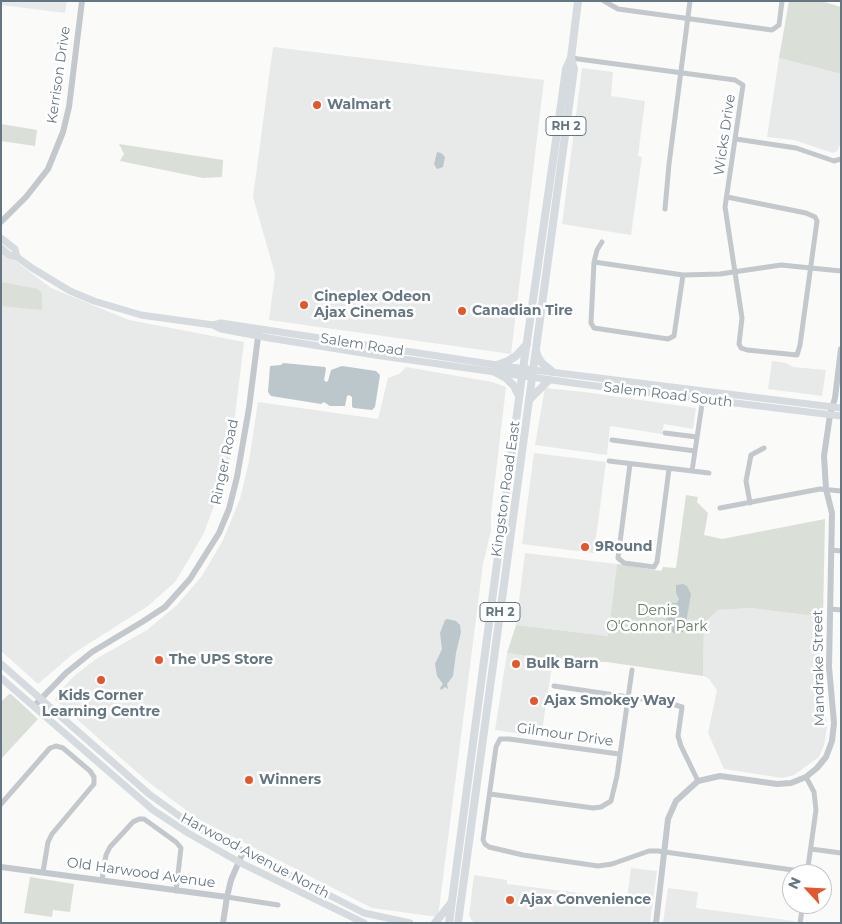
<!DOCTYPE html>
<style>
body{margin:0}
#map{position:relative;width:842px;height:924px;overflow:hidden;background:#fafaf8;font-family:Montserrat,sans-serif}
canvas{display:block}
.frame{position:absolute;inset:0;border:2px solid #657683;pointer-events:none}
.north{position:absolute;left:782px;top:864px;width:50px;height:50px;box-sizing:border-box;background:#fff;border:1px solid #c1c8cd;border-radius:50%;rotate:295deg;font-size:14px;font-weight:700;line-height:20px;text-align:center;color:#657683}
.north::after{content:'';display:block;margin:auto;width:18px;height:22px;background:#e4572e;clip-path:polygon(50% 0,100% 100%,50% 72%,0 100%)}
</style>
<div id="map">
<canvas width="842" height="924"></canvas>
<div class="frame"></div>
<div class="north">N</div>
</div>
<script>
const ctx = document.querySelector('canvas').getContext('2d');
ctx.lineJoin = 'round';
function fill(path, color) { ctx.fillStyle = color; ctx.fill(path, 'evenodd'); }
const poly = rows => new Path2D(rows.map(r => 'M' + r).join(''));
function stroke(path, color, width, dash) { ctx.strokeStyle = color; ctx.lineWidth = width; ctx.lineCap = dash ? 'butt' : 'round'; ctx.setLineDash(dash || []); ctx.stroke(path); }
function label(font, color, halo, rows, align = 'center') {
  ctx.font = font + ' Montserrat,sans-serif'; ctx.lineWidth = 5; ctx.setLineDash([]); ctx.textBaseline = 'middle'; ctx.strokeStyle = halo; ctx.fillStyle = color; for (const [text, x, y, turn = 0] of rows) {
    ctx.save(); ctx.translate(x, y); ctx.rotate((+turn || 0) * Math.PI / 180); ctx.textAlign = isNaN(turn) ? turn : align; if (halo) ctx.strokeText(text, 0, 0); ctx.fillText(text, 0, 0); ctx.restore();
  }
}
const built = poly([
 [1,1,67,1,65,13,1,5],
 [273,47,544,80,511,354,269,320,275,274,253,197],
 [779,58,841,74,841,143,837,151,833,153,794,140,767,137],
 [582,68,613,72,611,96,645,101,638,156,642,157,631,235,562,224],
 [1,250,51,288,129,320,244,342,229,465,204,533,189,559,175,582,148,606,74,653,38,684,1,651],
 [772,361,786,363,793,367,826,370,822,396,768,389],
 [406,367,492,382,506,387,491,514,491,531,483,564,438,917,372,908,198,819,147,781,55,700,58,693,75,675,96,659,147,630,177,605,202,576,223,540,240,499,249,461,258,402,378,419,388,378,399,374],
 [545,388,584,392,696,408,693,429,664,424,662,434,610,426,607,455,535,445],
 [534,453,606,462,594,553,522,544],
 [525,553,617,564,608,636,516,625],
 [750,608,823,617,823,673,827,728,824,745,819,757,794,775,782,778,724,769,708,733,717,690,708,678,703,676,704,623,718,610],
 [507,653,553,660,541,737,495,730],
 [631,868,657,871,650,923,474,923,469,916,474,875,507,880,507,884,627,899],
 [668,888,698,892,696,908,794,921,794,923,663,923]
]);
const green = poly([
 [789,1,821,1,841,7,841,74,779,58],
 [1,124,37,130,35,146,1,141],
 [119,144,223,160,222,177,203,178,120,161,124,154],
 [1,282,38,289,42,294,42,310,1,306],
 [686,495,698,497,697,502,708,513,704,535,722,539,825,519,823,617,750,608,718,610,704,623,703,676,607,662,553,660,507,653,516,625,608,636,617,564,661,571,663,567,676,568],
 [9,694,11,694,38,719,1,759,1,702],
 [30,877,74,884,70,912,53,910,52,917,24,913]
]);
const water = poly([
 [437,152,441,153,445,157,443,167,437,169,434,164],
 [283,363,325,367,326,369,324,380,326,382,328,381,331,370,342,366,376,371,380,375,375,407,372,410,354,408,352,407,352,397,349,395,347,396,345,406,330,406,324,402,321,404,271,396,268,392,270,366,281,365],
 [683,584,687,586,691,594,687,617,683,632,674,633,671,631,666,622,670,606,672,603,677,603,679,599,676,593,676,585],
 [447,619,456,621,460,625,461,632,456,653,453,676,447,684,448,689,445,687,441,690,440,688,443,684,437,676,435,664,442,649,440,633,445,620]
]);
const minor = poly([
 [604,1,618,9,772,30,779,25,782,1],
 [571,58,735,80,743,85,725,207,742,318,739,344,741,348,747,350,797,355,800,345,817,221,815,217,806,213,727,197],
 [736,139,796,148,834,161,841,159],
 [665,209,669,164,690,1],
 [602,242,597,250,594,262,591,323,594,328,668,339,674,336,683,275],
 [594,262,683,275,720,274,781,265,841,271],
 [665,433,697,437],
 [612,440,695,451],
 [609,461,709,473],
 [630,464,618,558,624,563,654,567,657,562,669,469],
 [692,471,704,391],
 [750,503,746,481,751,455,764,448],
 [720,508,820,489,841,491],
 [831,550,841,551],
 [831,609,841,610],
 [554,686,669,703,682,707,678,736,681,746,698,781],
 [619,754,509,739,500,739,496,747,483,840,485,844,489,847,523,855,598,866,612,864,649,851,658,851,807,872],
 [806,777,814,792,816,810,807,874],
 [490,794,593,808,601,807,611,801,617,776,632,670],
 [1,804,50,748,56,746,63,748,90,771,94,777,94,784,52,834,48,842,43,872],
 [811,849,841,853],
 [102,880,106,855,110,847,133,822,139,819,144,819,176,842,181,848,176,891],
 [227,897,278,905],
 [800,923,803,904]
]);
const tertiary = poly([
 [1,222,26,197,48,169,63,132,69,107,82,1],
 [34,706,66,673,92,652,142,622,165,607,190,579,219,533,229,509,237,477,249,408,259,329],
 [1,867,227,897],
 [223,923,227,897,231,880,243,852],
 [656,923,668,819,676,801,698,781,720,776,777,784,791,783,806,777,817,768,826,757,832,741,834,723,829,667,832,513,826,489,824,456,830,415,835,398,841,349]
]);
const secondary = poly([
 [1,238,15,249,17,257],
 [1,248,9,255,17,257,32,268,70,291,94,301,141,315,213,325,221,329,269,338,375,355,580,384,841,416],
 [213,325,221,323,510,367,841,408],
 [1,664,149,794,192,825,364,913,410,923],
 [1,678,153,810,188,833,239,862,364,923]
]);
const primary = poly([
 [536,351,538,357,542,363,553,372],
 [497,365,508,361,516,356,527,344],
 [495,372,506,378,514,386,519,396],
 [529,400,549,380],
 [435,923,451,903],
 [449,923,522,376,559,119,566,69,571,58,578,1],
 [458,923,574,69,571,58]
]);
const markers = [
 [317,105,5,"#e4572e"],
 [304,305,5,"#e4572e"],
 [462,311,5,"#e4572e"],
 [585,547,5,"#e4572e"],
 [159,660,5,"#e4572e"],
 [516,664,5,"#e4572e"],
 [101,680,5,"#e4572e"],
 [534,701,5,"#e4572e"],
 [249,780,5,"#e4572e"],
 [510,900,5,"#e4572e"]
];
const shields = [
 [566,126,40],
 [500,612,40]
];
const shieldNames = [
 ["RH 2",566,126],
 ["RH 2",500,612]
];
const streetNames = [
 ["Kerrison Drive",59,75,-82],
 ["Wicks Drive",725,135,-82],
 ["Salem Road",362,345,9],
 ["Salem Road South",668,395,7],
 ["Ringer Road",225,462,-78],
 ["Kingston Road East",506,489,-82],
 ["Mandrake Street",819,668,-91],
 ["Gilmour Drive",565,735,8],
 ["Harwood Avenue North",255,856,28],
 ["Old Harwood Avenue",141,873,8]
];
const poiNames = [
 ["Walmart",327,105],
 ["Cineplex Odeon",314,297],
 ["Ajax Cinemas",314,313],
 ["Canadian Tire",472,311],
 ["9Round",595,547],
 ["The UPS Store",169,660],
 ["Bulk Barn",526,664],
 ["Kids Corner",101,696,"center"],
 ["Learning Centre",101,712,"center"],
 ["Ajax Smokey Way",544,701],
 ["Winners",259,780],
 ["Ajax Convenience",520,900]
];
const parkNames = [
 ["Denis",657,611],
 ["O'Connor Park",657,627]
];
fill(built, '#e8e9e9');
fill(green, '#dadfd7');
fill(water, '#bbc7cb');
stroke(minor, '#c3c8cc', 5);
stroke(tertiary, '#c3c8cc', 6);
stroke(secondary, '#d6dbdf', 7);
stroke(primary, '#d6dbdf', 8);
for (const [x, y, r, color] of markers) { const dot = new Path2D(); dot.arc(x, y, r, 0, 2 * Math.PI); ctx.fillStyle = color; ctx.fill(dot); stroke(dot, '#fff', 2); }
for (const [x, y, w] of shields) { const box = new Path2D(); box.roundRect(x - w / 2, y - 9.5, w, 19, 4); ctx.fillStyle = '#fff'; ctx.fill(box); stroke(box, '#657683', 1); }
label('bold 12px', '#657683', null, shieldNames);
label('14px', '#657683', '#fff', streetNames);
label('bold 14px', '#657683', '#fff', poiNames, 'left');
label('14px', '#687a64', '#fff', parkNames);
</script>
